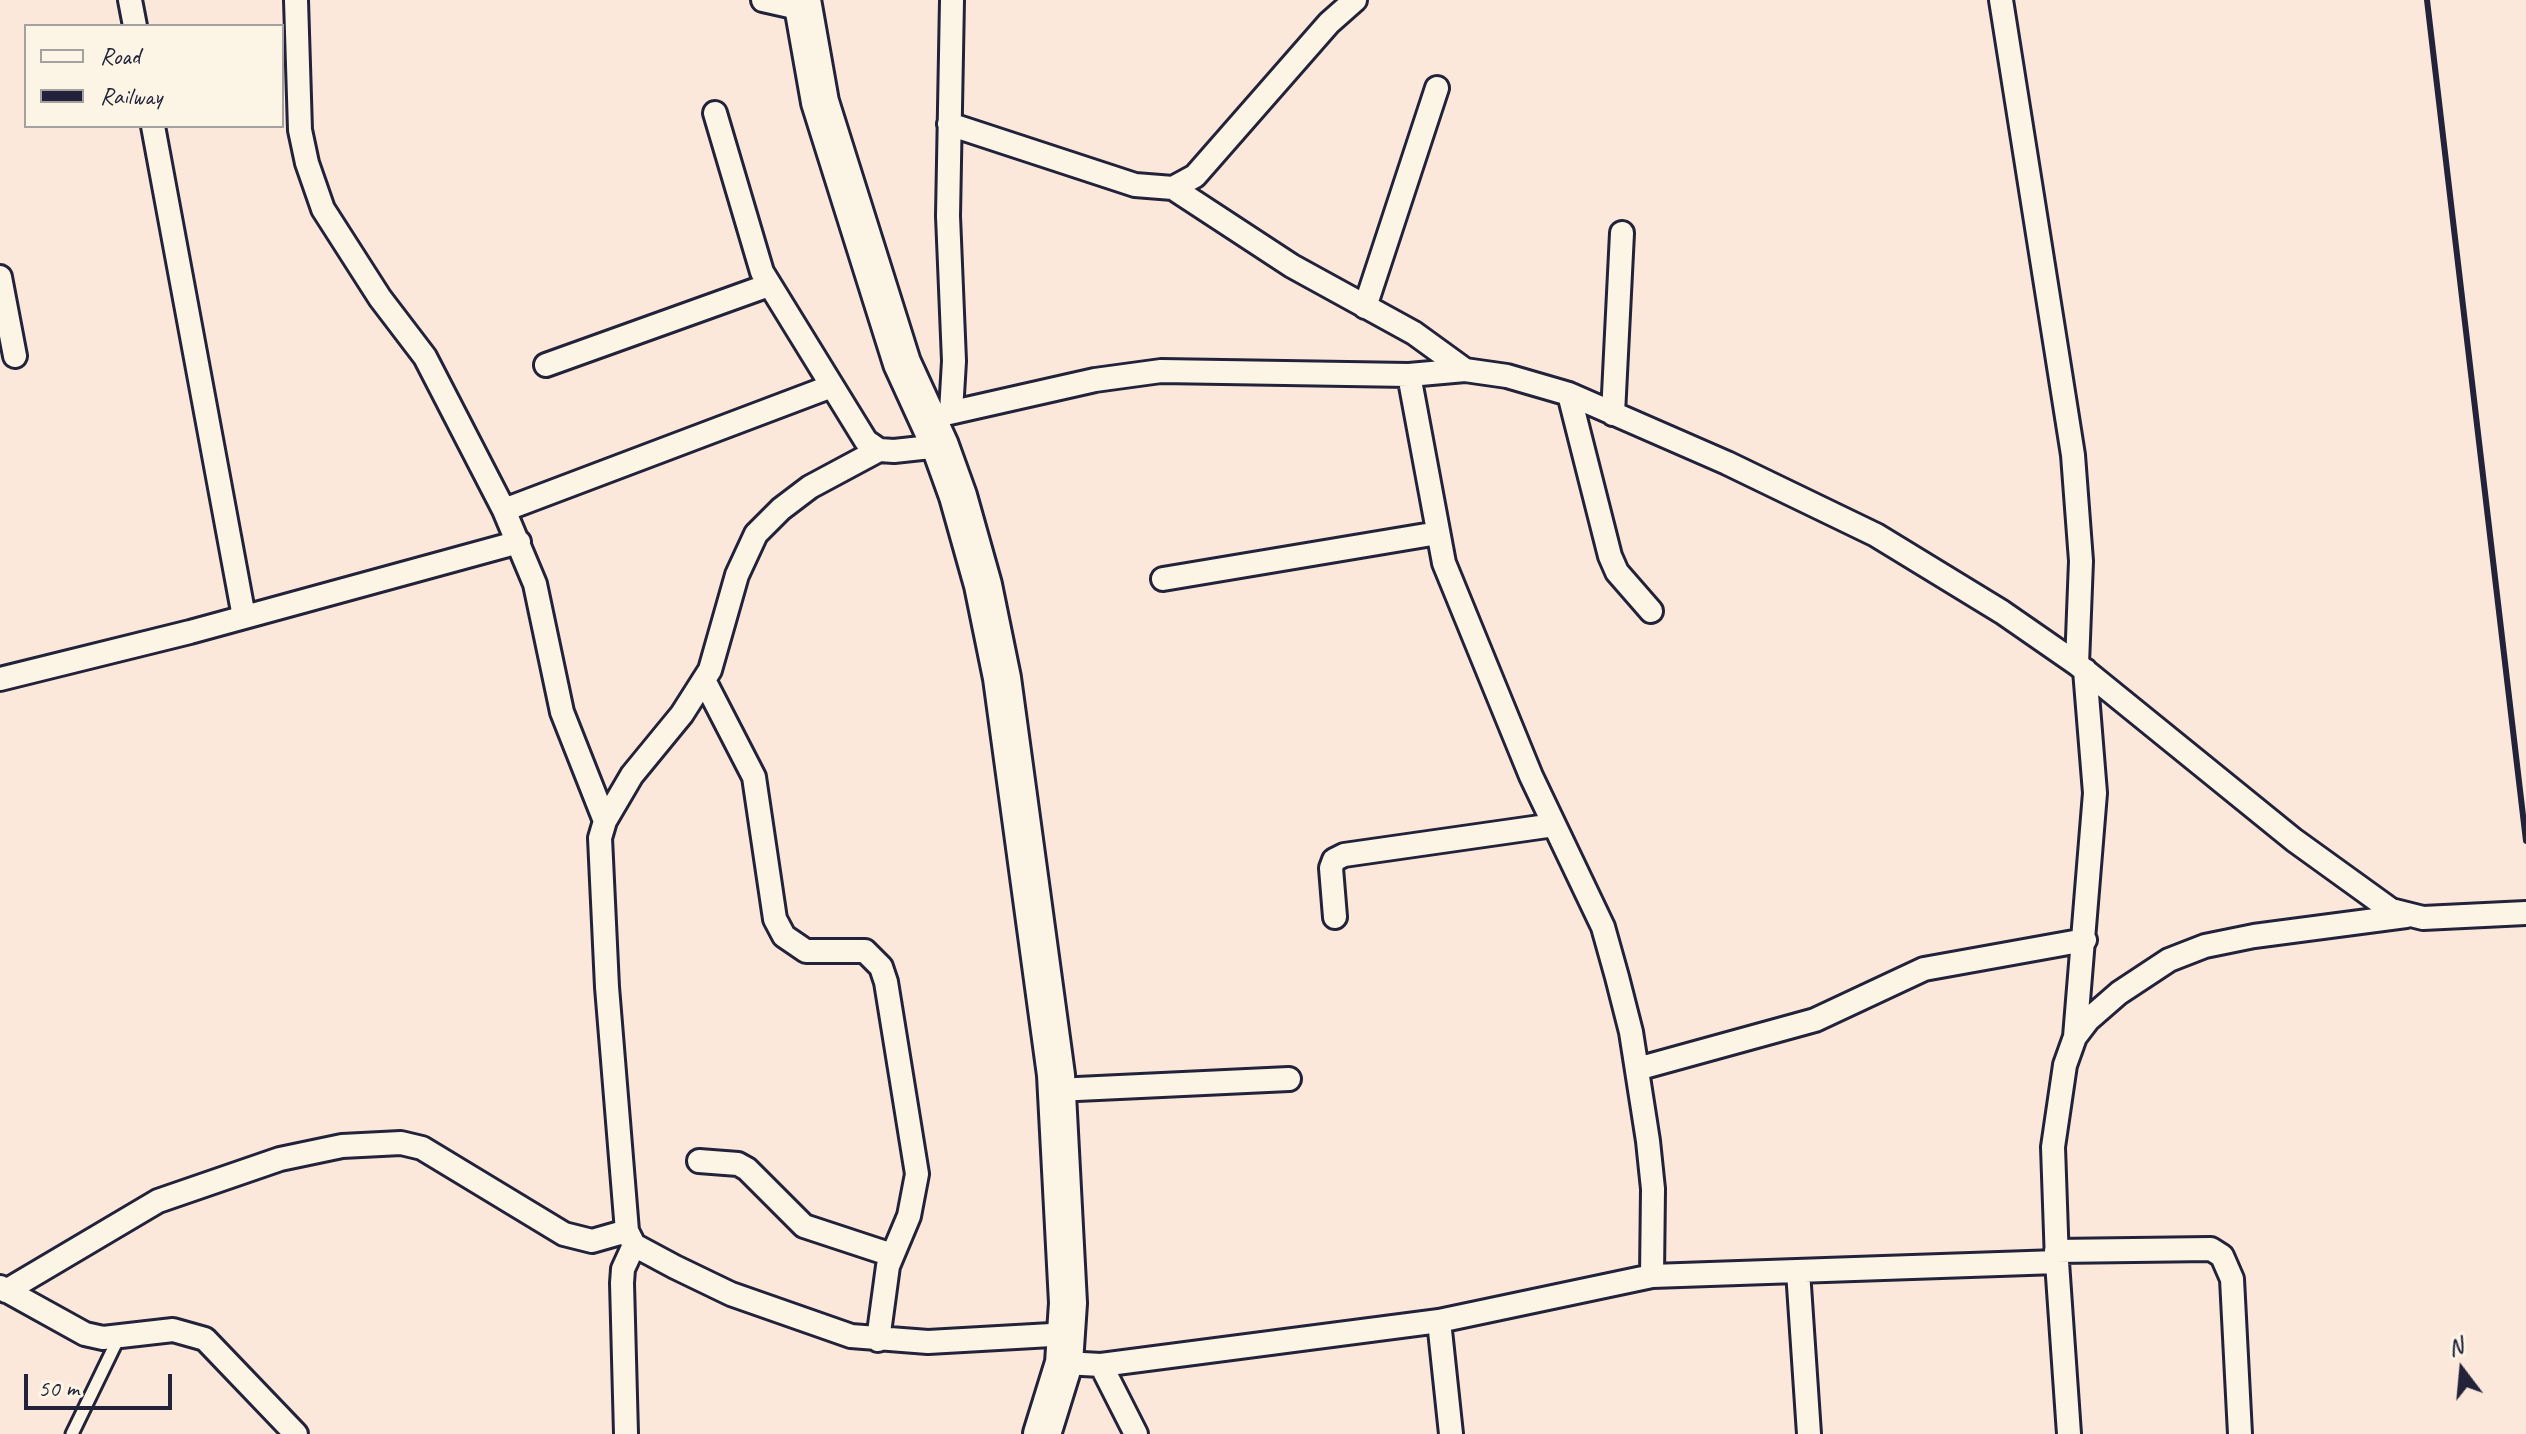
<!DOCTYPE html>
<style>
body{margin:0}
#map{position:relative;width:2526px;height:1434px;overflow:hidden;background:#fbe8db;font-family:Caveat,sans-serif}
canvas{display:block}
.legend{position:absolute;left:24px;top:24px;width:260px;height:104px;box-sizing:border-box;background:#fcf5e5;border:2px solid #a5a1a1;margin:0;padding:10px 14px;list-style:none;font-size:24px;color:#22223b}
.legend li{display:flex;align-items:center;gap:16px;height:40px}
.legend b{width:40px;border:2px solid #a5a1a1}
.north{position:absolute;left:2422px;top:1330px;width:80px;height:80px;-webkit-text-stroke:6px #fcf5e5;paint-order:stroke;rotate:344deg;font-size:22px;font-weight:700;line-height:32px;text-align:center;color:#22223b}
.north::after{content:'';display:block;margin:auto;width:28px;height:36px;background:#22223b;clip-path:polygon(50% 0,100% 100%,50% 72%,0 100%)}
.scale{position:absolute;left:24px;top:1374px;width:148px;height:36px;box-sizing:border-box;border:4px solid #22223b;border-top:0;padding-left:10px;font-size:24px;line-height:28px;white-space:nowrap;color:#22223b;-webkit-text-stroke:6px #fcf5e5;paint-order:stroke}
</style>
<div id="map">
<canvas width="2526" height="1434"></canvas>
<ul class="legend">
<li><b style="height:10px;background:#fcf5e5"></b>Road</li>
<li><b style="height:10px;background:#22223b"></b>Railway</li>
</ul>
<div class="north">N</div>
<div class="scale">50 m</div>
</div>
<script>
const ctx = document.querySelector('canvas').getContext('2d');
ctx.lineJoin = 'round';
const poly = rows => new Path2D(rows.map(r => 'M' + r).join(''));
function stroke(path, color, width, dash) { ctx.strokeStyle = color; ctx.lineWidth = width; ctx.lineCap = dash ? 'butt' : 'round'; ctx.setLineDash(dash || []); ctx.stroke(path); }
const service = poly([
 [72,1434,119,1337]
]);
const minor = poly([
 [130,0,135,26],
 [296,0,300,130,307,163,323,209,380,298,425,357,504,510,535,584,562,712,605,821],
 [763,0,803,9],
 [2001,0,2073,455,2081,561,2077,664],
 [715,113,762,272,866,441,879,450,894,451,940,446],
 [949,124,1135,185,1173,188,1195,176,1329,23,1355,0],
 [153,126,244,617],
 [1173,188,1292,266,1414,333,1465,370],
 [0,277,15,356],
 [1365,307,1437,88],
 [546,365,769,285],
 [1409,375,1444,563,1531,776,1603,927,1617,977,1631,1032,1648,1141,1653,1189,1652,1276],
 [1569,394,1610,556,1617,572,1651,611],
 [951,412,954,361,948,216,952,0],
 [1613,414,1622,233],
 [927,418,1095,380,1161,371,1409,375,1465,370,1507,376,1569,394,1727,463,1876,535,2002,612,2077,664,2294,840,2391,910,2423,918,2526,913],
 [879,450,810,487,781,509,756,534,737,575,710,670,682,714,632,775,605,821,600,838,607,987,627,1231,634,1245,675,1267,731,1294,851,1336,928,1342,1069,1334],
 [504,510,832,386],
 [1163,579,1438,533],
 [0,679,190,632,519,542],
 [704,680,754,777,775,919,784,936,806,951,865,951,881,967,886,982,917,1174,909,1216,888,1266,878,1340],
 [1335,917,1331,868,1334,860,1344,855,1554,825],
 [2075,1037,2095,793,2085,670],
 [1637,1069,1815,1020,1924,969,2085,940],
 [1056,1090,1289,1079],
 [699,1161,738,1164,747,1169,804,1226,892,1255],
 [2056,1251,2211,1249,2222,1256,2232,1279,2240,1434],
 [2057,1262,2053,1147,2065,1065,2075,1037,2088,1020,2119,993,2169,960,2205,946,2254,936,2406,916],
 [1798,1271,1809,1434],
 [0,1287,85,1334,103,1338,173,1330,205,1339,296,1434],
 [6,1291,158,1201,280,1159,342,1146,401,1143,422,1148,564,1234,592,1241,627,1231],
 [1439,1321,1451,1434],
 [1064,1363,1101,1365,1439,1321,1652,1276,2057,1262,2069,1434],
 [1101,1365,1136,1434],
 [626,1434,622,1283,623,1269,634,1245]
]);
const primary = poly([
 [802,0,820,102,902,363,940,446,958,496,983,585,1002,678,1056,1075,1068,1303,1064,1363,1042,1434]
]);
const rail = poly([
 [2427,0,2526,841]
]);
stroke(service, '#22223b', 17);
stroke(minor, '#22223b', 28);
stroke(primary, '#22223b', 42);
stroke(service, '#fcf5e5', 11);
stroke(minor, '#fcf5e5', 22);
stroke(primary, '#fcf5e5', 36);
stroke(rail, '#22223b', 6);
</script>
